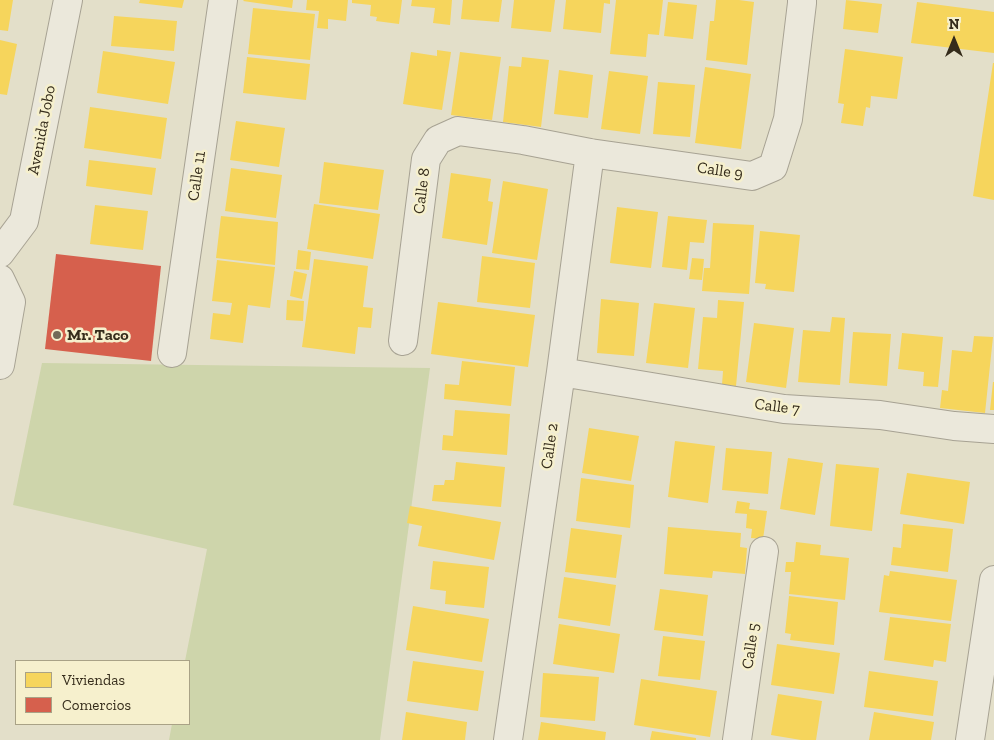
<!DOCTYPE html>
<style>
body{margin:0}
#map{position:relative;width:994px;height:740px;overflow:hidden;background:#e3dfc9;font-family:"Zilla Slab",serif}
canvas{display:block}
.legend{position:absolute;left:15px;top:660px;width:175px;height:65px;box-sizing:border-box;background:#f6f0cd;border:1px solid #a9a286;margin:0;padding:6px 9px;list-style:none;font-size:15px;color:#352c1b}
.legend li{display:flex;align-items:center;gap:10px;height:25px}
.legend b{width:25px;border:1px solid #a9a286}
.north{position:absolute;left:929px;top:15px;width:50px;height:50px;-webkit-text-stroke:4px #f6f0cd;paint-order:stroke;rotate:0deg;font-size:14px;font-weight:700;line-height:20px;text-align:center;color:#352c1b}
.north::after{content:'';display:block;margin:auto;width:18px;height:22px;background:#352c1b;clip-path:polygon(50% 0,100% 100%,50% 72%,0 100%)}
</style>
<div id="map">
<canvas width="994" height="740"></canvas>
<ul class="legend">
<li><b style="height:14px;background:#f6d55c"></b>Viviendas</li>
<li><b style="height:14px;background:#d6604d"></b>Comercios</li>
</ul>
<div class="north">N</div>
</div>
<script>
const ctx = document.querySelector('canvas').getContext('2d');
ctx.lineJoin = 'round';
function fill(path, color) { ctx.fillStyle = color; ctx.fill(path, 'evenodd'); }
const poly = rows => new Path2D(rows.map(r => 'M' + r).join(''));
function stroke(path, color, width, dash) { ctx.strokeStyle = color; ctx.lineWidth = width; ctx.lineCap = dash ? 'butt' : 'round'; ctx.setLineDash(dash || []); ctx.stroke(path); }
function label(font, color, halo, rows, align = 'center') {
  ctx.font = font + ' "Zilla Slab",serif'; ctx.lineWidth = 5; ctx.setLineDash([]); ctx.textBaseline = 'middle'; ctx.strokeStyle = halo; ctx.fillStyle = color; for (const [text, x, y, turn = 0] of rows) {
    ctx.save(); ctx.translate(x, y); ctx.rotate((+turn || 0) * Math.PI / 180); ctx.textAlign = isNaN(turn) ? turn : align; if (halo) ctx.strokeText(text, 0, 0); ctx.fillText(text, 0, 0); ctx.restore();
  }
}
const green = poly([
 [42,363,430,368,380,740,169,740,172,724,189,724,189,661,185,661,207,549,13,505]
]);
const homes = poly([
 [0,0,13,0,8,31,0,30],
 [140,0,184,0,182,8,139,3],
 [244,0,293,0,292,8,243,1],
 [307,0,348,0,346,21,328,19,328,29,317,28,319,11,306,10],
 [352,0,402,0,399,24,376,21,377,17,370,16,371,5,352,3],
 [412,0,452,0,450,25,433,23,435,8,411,6],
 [463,0,502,0,499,22,461,19],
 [514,0,555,0,551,32,511,28],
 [566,0,610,0,610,4,604,3,601,33,563,29],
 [616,0,663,0,659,35,648,34,646,57,610,54],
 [716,0,739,0,754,2,747,65,706,60,710,21,714,21],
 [846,0,882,4,878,33,843,29],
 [668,2,697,5,693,39,664,36],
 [917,2,994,12,994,53,911,43],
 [253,8,315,14,310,60,248,54],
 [114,16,177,21,174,51,111,46],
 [0,40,17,44,7,95,0,94],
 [845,49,903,57,897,99,871,96,870,108,866,107,863,126,841,123,844,104,838,103],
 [437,50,451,52,442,110,403,104,411,52,437,56],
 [103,51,175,62,168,104,97,93],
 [460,52,501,57,492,120,451,115],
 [247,57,310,64,306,100,243,93],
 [522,57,549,60,541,127,503,122,509,66,521,67],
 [993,63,994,63,994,200,973,196],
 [705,67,751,74,741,149,695,143],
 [559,70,593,75,588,118,554,114],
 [609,71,648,76,640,134,601,129],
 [658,82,695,85,690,137,653,134],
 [90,107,167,118,161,159,84,148],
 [236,121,285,128,279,167,230,160],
 [89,160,156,168,152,195,86,186],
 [324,162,384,170,378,210,319,203],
 [231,168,282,175,276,218,225,211],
 [451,173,491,179,488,201,493,202,487,245,442,238],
 [503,181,548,189,537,260,492,253],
 [314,204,380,214,373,259,307,249],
 [95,205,148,211,143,250,90,244],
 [617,207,658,212,651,268,610,263],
 [221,216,278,222,275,265,216,258],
 [668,216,707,220,704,243,690,242,687,270,662,267],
 [713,223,754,225,749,294,702,291,704,268,710,268],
 [760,231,800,235,794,292,765,289,766,284,755,283],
 [298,250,311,252,309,270,296,269],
 [482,256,535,263,530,308,477,302],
 [692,258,704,259,702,280,689,279],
 [314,259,368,266,363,307,373,308,371,328,358,327,355,354,302,347],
 [217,260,275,267,270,308,248,305,243,343,210,339,213,313,230,315,232,303,212,301],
 [294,271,307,274,302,299,290,296],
 [601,299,639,303,634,356,597,353],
 [287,300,304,301,303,321,286,320],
 [718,300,744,302,736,386,722,385,723,371,698,369,703,317,717,318],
 [438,302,535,315,528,367,431,354],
 [654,303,695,308,688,368,646,363],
 [832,317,845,318,840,385,798,382,803,330,830,332],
 [754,323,794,328,786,388,746,382],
 [853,332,891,334,887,386,849,383],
 [902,333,943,337,938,387,923,386,924,372,898,369],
 [974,336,993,337,985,413,940,408,942,390,948,391,952,350,972,352],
 [462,361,515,367,511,406,444,399,445,384,459,385],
 [993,382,994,382,994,410,990,410],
 [455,410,510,414,507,455,442,450,443,435,453,436],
 [589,428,639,436,631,481,582,473],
 [675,441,715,446,708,503,668,497],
 [726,448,772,452,768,494,722,490],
 [788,458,823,463,815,515,780,509],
 [456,462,505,467,501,507,432,501,434,485,444,485,445,480,454,480],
 [836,464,879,468,872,531,830,526],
 [907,473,970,482,964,524,900,514],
 [581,478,634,485,630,528,576,521],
 [737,501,750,503,749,509,767,511,763,539,751,538,752,529,746,528,747,514,735,513],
 [410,506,501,522,494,560,418,546,422,526,407,523],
 [903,524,953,529,948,572,891,565,893,547,901,548],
 [668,527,741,533,740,547,747,548,745,574,713,571,712,578,664,574],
 [571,528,622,535,616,578,565,572],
 [796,542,821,545,820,555,849,558,845,600,789,594,791,572,785,572,786,562,794,562],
 [433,561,489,567,484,608,445,604,446,591,430,589],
 [890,571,957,580,951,621,879,612,884,575,889,576],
 [564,577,616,585,610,626,558,618],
 [660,589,708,595,703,636,654,630],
 [789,596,838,602,834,645,790,640,791,634,785,633],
 [413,606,489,619,482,662,406,650],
 [890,617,951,624,946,662,934,660,933,667,884,660],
 [559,624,620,634,614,673,553,664],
 [663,636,705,641,700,680,658,676],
 [777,644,840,653,834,694,771,685],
 [413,661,484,671,478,711,407,701],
 [869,671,938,681,933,716,864,707],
 [543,673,599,677,595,721,540,717],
 [641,679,717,691,710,737,634,725],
 [778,694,822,701,816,740,801,740,771,735],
 [406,712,467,722,465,740,402,740],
 [874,712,934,722,931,740,869,740],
 [541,722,606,732,605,740,538,740],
 [652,731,696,738,696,740,650,740]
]);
const shops = poly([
 [56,254,161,266,151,361,45,349]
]);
const minor = poly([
 [0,253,24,221,68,0],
 [403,341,426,159,438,140,458,131,523,140,590,153,752,176,773,167,788,119,802,3,802,0],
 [172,353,223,0],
 [561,372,784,409,880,415,954,426,994,429],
 [508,740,561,372,590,153],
 [737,740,764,551],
 [970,740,994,580]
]);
const tertiary = poly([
 [0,279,11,302,0,365]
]);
const markers = [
 [57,335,5,"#726b58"]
];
const streetNames = [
 ["Avenida Jobo",42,130,-79],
 ["Calle 9",720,171,8],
 ["Calle 11",197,176,-82],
 ["Calle 8",422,191,-83],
 ["Calle 7",777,407,7],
 ["Calle 2",550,446,-82],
 ["Calle 5",751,646,-82]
];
const poiNames = [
 ["Mr. Taco",67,335]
];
fill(green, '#ced5ab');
fill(homes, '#f6d55c');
fill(shops, '#d6604d');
stroke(minor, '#a7a293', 30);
stroke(tertiary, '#a7a293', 30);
stroke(minor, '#ebe8db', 28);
stroke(tertiary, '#ebe8db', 28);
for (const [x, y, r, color] of markers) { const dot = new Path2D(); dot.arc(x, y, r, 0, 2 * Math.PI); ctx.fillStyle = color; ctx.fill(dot); stroke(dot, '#f6f0cd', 2); }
label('16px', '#352c1b', '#f6f0cd', streetNames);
label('bold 16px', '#352c1b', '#f6f0cd', poiNames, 'left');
</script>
